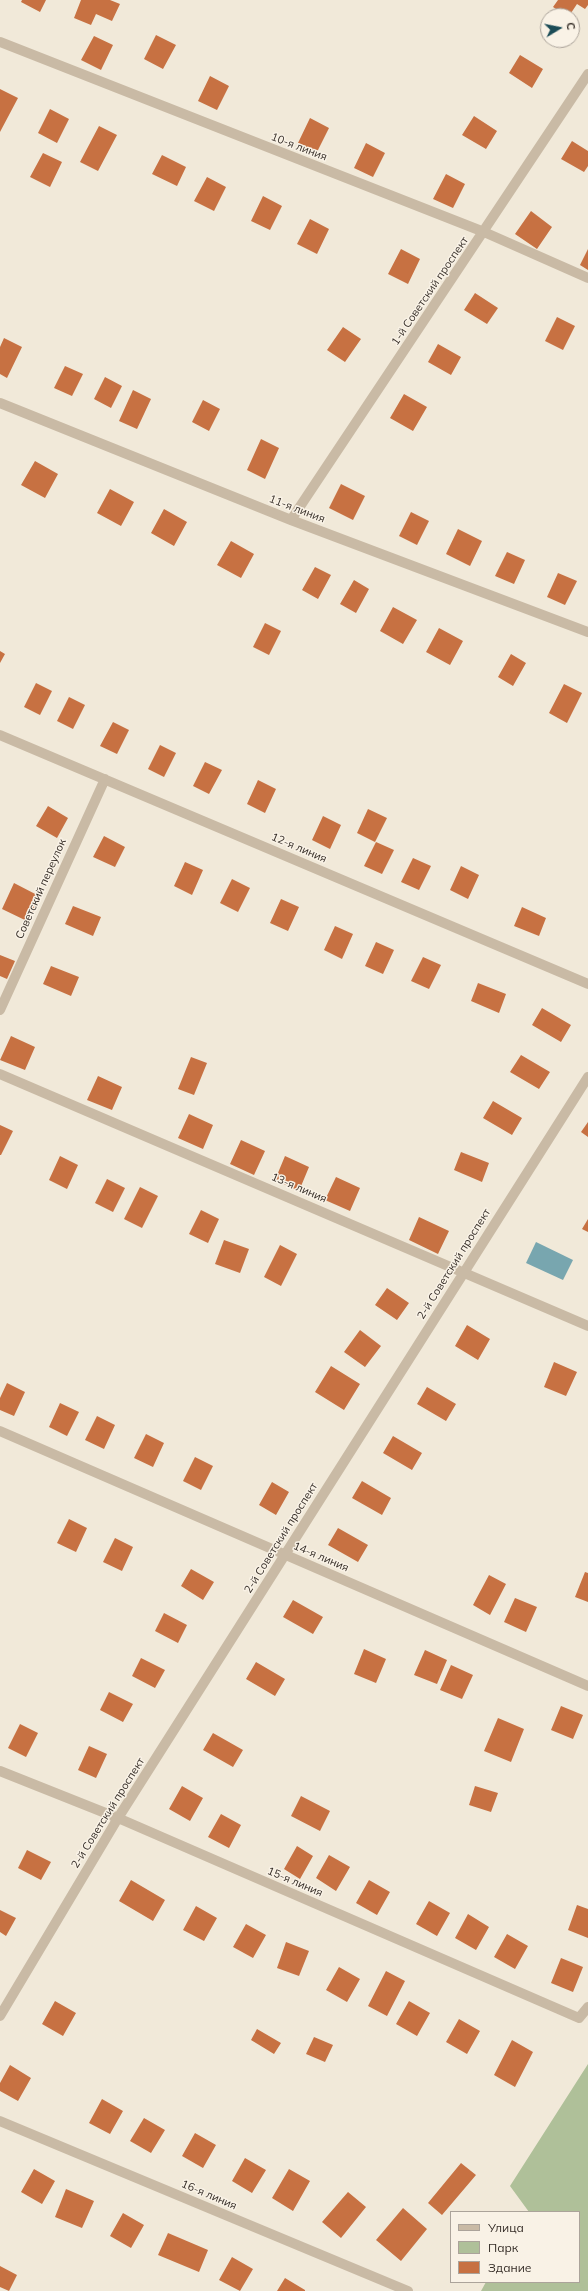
<!DOCTYPE html>
<meta charset="utf-8">
<style>
body{margin:0}
#map{position:relative;width:588px;height:2291px;overflow:hidden;background:#f1e9d9;font-family:Mulish,sans-serif}
canvas{display:block}
.legend{position:absolute;left:450px;top:2211px;width:130px;height:72px;box-sizing:border-box;background:#f9f2e6;border:1px solid #aba39a;margin:0;padding:5px 7px;list-style:none;font-size:12px;color:#352d27}
.legend li{display:flex;align-items:center;gap:8px;height:20px}
.legend b{width:20px;border:1px solid #aba39a}
.north{position:absolute;left:540px;top:8px;width:40px;height:40px;box-sizing:border-box;background:#f9f2e6;border:1px solid #aba39a;border-radius:50%;rotate:80deg;font-size:11px;font-weight:700;line-height:16px;text-align:center;color:#352d27}
.north::after{content:'';display:block;margin:auto;width:14px;height:18px;background:#1c4c57;clip-path:polygon(50% 0,100% 100%,50% 72%,0 100%)}
</style>
<div id="map">
<canvas width="588" height="2291"></canvas>
<ul class="legend">
<li><b style="height:5px;background:#c9baa5"></b>Улица</li>
<li><b style="height:11px;background:#afc099"></b>Парк</li>
<li><b style="height:11px;background:#c77142"></b>Здание</li>
</ul>
<div class="north">С</div>
</div>
<script>
const ctx = document.querySelector('canvas').getContext('2d');
ctx.lineJoin = 'round';
function fill(path, color) { ctx.fillStyle = color; ctx.fill(path, 'evenodd'); }
const poly = rows => new Path2D(rows.map(r => 'M' + r).join(''));
function stroke(path, color, width, dash) { ctx.strokeStyle = color; ctx.lineWidth = width; ctx.lineCap = dash ? 'butt' : 'round'; ctx.setLineDash(dash || []); ctx.stroke(path); }
function label(font, color, halo, rows, align = 'center') {
  ctx.font = font + ' Mulish,sans-serif'; ctx.lineWidth = 3; ctx.setLineDash([]); ctx.textBaseline = 'middle'; ctx.strokeStyle = halo; ctx.fillStyle = color; for (const [text, x, y, turn = 0] of rows) {
    ctx.save(); ctx.translate(x, y); ctx.rotate((+turn || 0) * Math.PI / 180); ctx.textAlign = isNaN(turn) ? turn : align; if (halo) ctx.strokeText(text, 0, 0); ctx.fillText(text, 0, 0); ctx.restore();
  }
}
const green = poly([
 [588,2064,588,2291,481,2291,486,2282,579,2282,579,2212,529,2212,510,2186]
]);
const water = poly([
 [536,1242,573,1260,563,1280,526,1263]
]);
const building = poly([
 [22,0,46,0,40,12,21,2],
 [81,0,110,0,120,4,112,21,96,14,91,25,74,18],
 [558,0,588,0,588,5,585,9,577,4,569,16,567,16,553,7],
 [156,35,176,45,163,69,144,59],
 [94,36,113,45,101,70,81,60],
 [520,55,543,69,532,88,509,73],
 [210,76,229,86,217,110,198,101],
 [0,89,18,98,0,132],
 [50,109,69,119,57,143,38,133],
 [474,116,497,131,486,149,462,135],
 [310,118,329,128,317,152,298,143],
 [99,126,117,135,98,171,80,162],
 [572,141,588,151,588,166,584,172,561,159],
 [366,143,385,153,373,177,354,168],
 [43,153,62,162,50,187,30,177],
 [162,155,186,167,177,186,152,174],
 [446,174,465,184,453,208,433,199],
 [207,177,226,187,214,211,194,201],
 [263,196,282,206,270,230,251,221],
 [531,211,552,227,537,249,515,234],
 [310,219,329,229,317,254,297,244],
 [401,249,420,259,408,284,388,274],
 [588,249,588,270,580,265],
 [475,293,498,308,487,324,464,310],
 [557,317,575,326,563,350,545,341],
 [343,327,361,339,345,362,327,350],
 [4,338,22,347,7,378,0,374,0,347],
 [438,344,461,357,451,375,428,362],
 [65,366,83,374,72,396,54,388],
 [105,377,122,386,111,408,94,399],
 [133,390,151,399,137,429,119,421],
 [404,394,427,407,413,431,390,418],
 [203,400,220,409,209,431,192,422],
 [261,439,279,448,265,479,247,470],
 [35,461,58,474,45,498,21,485],
 [341,484,365,496,353,520,329,508],
 [110,489,134,502,121,526,97,513],
 [164,509,187,522,174,546,151,533],
 [411,512,429,521,417,545,399,536],
 [458,529,482,541,470,566,446,554],
 [231,541,254,554,241,578,217,565],
 [507,552,525,560,514,584,495,576],
 [315,567,331,575,318,599,302,590],
 [558,573,577,581,565,605,547,597],
 [354,580,369,589,356,613,340,604],
 [393,607,417,620,403,644,380,631],
 [265,623,281,631,269,655,253,647],
 [439,628,463,641,450,665,426,652],
 [0,651,5,654,0,663],
 [511,654,526,663,513,686,498,677],
 [36,683,52,691,40,715,24,707],
 [564,684,582,693,567,723,549,713],
 [69,697,85,705,73,729,57,721],
 [113,722,129,730,117,754,100,746],
 [160,745,176,753,164,777,148,769],
 [205,762,222,770,209,794,193,786],
 [258,780,276,789,265,813,247,804],
 [48,806,68,818,57,838,36,826],
 [368,809,387,818,375,842,357,833],
 [323,816,341,825,330,849,312,840],
 [104,836,125,847,115,867,93,857],
 [376,842,394,850,382,874,364,866],
 [413,858,431,866,419,890,401,882],
 [185,862,203,870,192,895,174,886],
 [461,866,479,875,468,899,450,890],
 [232,879,250,888,238,912,220,903],
 [14,883,41,897,29,922,2,909],
 [281,899,299,907,288,931,270,923],
 [73,906,101,917,93,936,65,924],
 [522,907,546,918,539,936,514,926],
 [335,926,353,934,342,959,324,950],
 [376,942,394,950,383,974,365,966],
 [0,955,15,961,7,979,0,976],
 [423,957,441,965,429,989,411,981],
 [51,966,79,977,71,996,43,984],
 [478,983,506,994,499,1013,471,1001],
 [542,1008,571,1025,561,1042,532,1025],
 [11,1036,35,1047,25,1070,0,1060],
 [521,1055,550,1072,539,1089,510,1072],
 [191,1057,207,1063,194,1095,178,1089],
 [98,1076,122,1087,112,1110,87,1100],
 [493,1101,522,1118,512,1135,483,1118],
 [189,1114,213,1125,203,1149,178,1138],
 [588,1122,588,1137,581,1132],
 [0,1125,13,1131,1,1155,0,1155],
 [241,1140,265,1151,254,1175,230,1164],
 [461,1152,489,1163,482,1182,454,1170],
 [60,1156,78,1165,67,1189,49,1180],
 [285,1156,309,1167,299,1191,275,1180],
 [336,1177,360,1188,350,1211,325,1200],
 [107,1179,125,1188,113,1212,95,1203],
 [140,1187,158,1196,142,1228,124,1219],
 [201,1210,219,1219,208,1243,189,1234],
 [419,1217,449,1231,438,1254,409,1240],
 [588,1219,588,1232,582,1229],
 [224,1240,249,1249,240,1273,215,1264],
 [280,1245,297,1254,281,1286,264,1277],
 [387,1288,409,1303,397,1320,375,1305],
 [467,1325,490,1339,478,1360,455,1346],
 [360,1330,381,1346,365,1367,344,1352],
 [554,1362,577,1372,566,1396,544,1387],
 [331,1366,360,1384,344,1410,315,1392],
 [7,1383,25,1392,14,1416,0,1410,0,1398],
 [427,1387,456,1404,446,1421,417,1404],
 [60,1403,79,1412,67,1436,49,1427],
 [97,1416,115,1425,104,1449,85,1440],
 [146,1434,164,1443,153,1467,134,1458],
 [393,1436,422,1453,412,1470,383,1453],
 [195,1457,213,1466,201,1490,183,1481],
 [362,1481,391,1498,382,1515,352,1498],
 [272,1482,289,1492,276,1515,259,1505],
 [69,1519,87,1528,76,1552,57,1543],
 [338,1528,368,1545,358,1562,328,1545],
 [115,1538,133,1547,122,1571,103,1562],
 [191,1569,214,1582,203,1600,181,1586],
 [585,1572,588,1573,588,1602,575,1597],
 [489,1575,506,1584,490,1615,473,1605],
 [515,1598,537,1607,526,1632,504,1622],
 [293,1600,323,1617,313,1634,283,1617],
 [164,1613,187,1625,178,1643,155,1631],
 [364,1649,386,1659,376,1683,354,1674],
 [425,1650,447,1660,437,1684,414,1675],
 [141,1658,165,1670,155,1688,132,1676],
 [256,1662,285,1679,275,1696,246,1679],
 [451,1665,473,1675,462,1699,440,1690],
 [109,1692,133,1704,123,1722,100,1710],
 [561,1706,583,1715,573,1739,551,1730],
 [498,1718,524,1729,511,1762,484,1751],
 [20,1724,38,1733,26,1757,8,1748],
 [213,1733,243,1750,233,1767,203,1750],
 [89,1746,107,1754,96,1778,78,1770],
 [182,1786,203,1798,190,1821,169,1809],
 [475,1786,498,1793,491,1812,469,1805],
 [301,1796,330,1811,320,1831,291,1816],
 [221,1814,241,1825,229,1848,208,1837],
 [297,1846,313,1856,300,1879,284,1869],
 [27,1850,51,1862,41,1880,18,1868],
 [329,1855,350,1867,336,1891,316,1878],
 [131,1880,165,1900,153,1921,119,1901],
 [369,1880,390,1892,377,1915,356,1903],
 [429,1901,450,1913,437,1936,416,1924],
 [577,1905,588,1909,588,1938,568,1930],
 [196,1906,217,1918,204,1941,183,1930],
 [0,1910,16,1918,6,1936,0,1932],
 [468,1914,489,1927,476,1950,455,1938],
 [246,1924,266,1935,253,1958,233,1947],
 [507,1934,528,1946,515,1969,494,1957],
 [286,1942,309,1951,299,1976,277,1968],
 [561,1958,583,1967,573,1992,551,1983],
 [339,1967,360,1979,347,2002,326,1990],
 [386,1971,405,1981,387,2016,368,2006],
 [55,2001,76,2013,63,2036,42,2024],
 [409,2001,430,2013,417,2036,396,2024],
 [459,2019,480,2031,467,2054,446,2042],
 [257,2029,281,2043,274,2054,251,2040],
 [314,2037,333,2045,325,2062,306,2054],
 [512,2040,533,2052,515,2087,494,2075],
 [10,2065,31,2078,18,2101,0,2091,0,2083],
 [102,2099,123,2111,110,2134,89,2123],
 [144,2118,165,2130,151,2153,130,2141],
 [195,2133,216,2145,203,2168,182,2156],
 [245,2158,266,2170,252,2193,232,2181],
 [461,2163,476,2175,442,2215,428,2203],
 [34,2169,55,2181,42,2204,21,2192],
 [289,2169,310,2181,293,2211,272,2198],
 [66,2189,94,2201,82,2228,55,2217],
 [348,2192,366,2207,341,2238,322,2222],
 [403,2208,427,2229,401,2261,376,2240],
 [123,2213,144,2225,131,2248,110,2236],
 [168,2233,208,2250,199,2272,158,2255],
 [232,2257,253,2269,240,2291,219,2280],
 [0,2266,17,2275,9,2291,0,2287],
 [285,2278,305,2290,305,2291,277,2291]
]);
const minor = poly([
 [0,42,484,232,588,278],
 [0,403,291,520,588,632],
 [291,520,588,74],
 [0,735,588,984],
 [0,1010,105,779],
 [0,1074,588,1326],
 [0,1431,588,1686],
 [0,1771,118,1818,579,2018,588,2007],
 [0,2016,118,1818,588,1077],
 [0,2121,408,2291]
]);
const streetNames = [
 ["10-я линия",299,147,21],
 ["1-й Советский проспект",430,291,-56],
 ["11-я линия",297,509,21],
 ["12-я линия",299,848,23],
 ["Советский переулок",41,889,-66],
 ["13-я линия",299,1188,23],
 ["2-й Советский проспект",454,1264,-58],
 ["2-й Советский проспект",281,1538,-58],
 ["14-я линия",321,1557,23],
 ["2-й Советский проспект",108,1813,-58],
 ["15-я линия",295,1882,23],
 ["16-я линия",209,2195,23]
];
fill(green, '#afc099');
fill(water, '#78a6af');
fill(building, '#c77142');
stroke(minor, '#c9baa5', 10);
label('11px', '#352d27', '#f9f2e6', streetNames);
</script>
